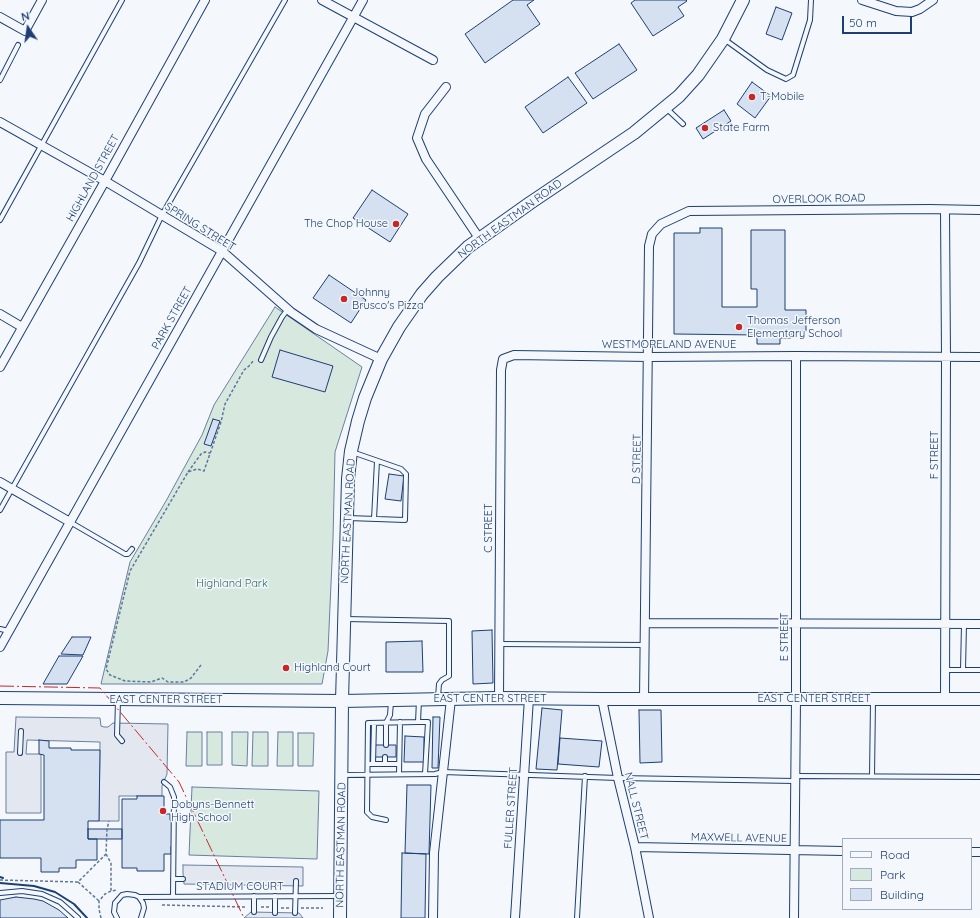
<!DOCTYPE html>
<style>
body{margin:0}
#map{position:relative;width:980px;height:918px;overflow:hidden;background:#f4f7fb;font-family:Quicksand,sans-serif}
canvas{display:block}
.legend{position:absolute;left:842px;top:838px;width:130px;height:72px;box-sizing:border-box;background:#f4f7fb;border:1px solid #9eadc5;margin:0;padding:5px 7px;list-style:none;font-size:12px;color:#1d3f73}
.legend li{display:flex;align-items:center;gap:8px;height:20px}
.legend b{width:20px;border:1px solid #9eadc5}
.north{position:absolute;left:8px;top:8px;width:40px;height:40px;-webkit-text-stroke:3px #f4f7fb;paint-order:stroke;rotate:347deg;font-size:11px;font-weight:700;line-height:16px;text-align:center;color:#1d3f73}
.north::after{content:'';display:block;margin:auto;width:14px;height:18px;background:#1d3f73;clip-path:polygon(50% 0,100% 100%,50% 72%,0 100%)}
.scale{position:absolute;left:842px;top:16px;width:70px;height:18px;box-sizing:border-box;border:2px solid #1d3f73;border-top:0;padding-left:5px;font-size:12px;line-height:14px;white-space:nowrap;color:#1d3f73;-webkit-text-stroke:3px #f4f7fb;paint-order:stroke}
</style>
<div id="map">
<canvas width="980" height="918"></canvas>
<ul class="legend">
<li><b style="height:5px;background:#f4f7fb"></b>Road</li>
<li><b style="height:11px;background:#d7e8df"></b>Park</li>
<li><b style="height:11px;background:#d5e0f0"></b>Building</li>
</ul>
<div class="north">N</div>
<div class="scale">50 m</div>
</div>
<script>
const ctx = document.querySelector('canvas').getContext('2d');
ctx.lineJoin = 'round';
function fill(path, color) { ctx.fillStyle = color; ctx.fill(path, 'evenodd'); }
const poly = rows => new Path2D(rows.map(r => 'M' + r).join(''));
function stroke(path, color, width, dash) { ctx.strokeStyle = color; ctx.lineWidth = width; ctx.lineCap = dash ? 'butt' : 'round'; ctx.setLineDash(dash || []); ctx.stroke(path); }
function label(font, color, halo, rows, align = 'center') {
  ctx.font = font + ' Quicksand,sans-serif'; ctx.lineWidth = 3; ctx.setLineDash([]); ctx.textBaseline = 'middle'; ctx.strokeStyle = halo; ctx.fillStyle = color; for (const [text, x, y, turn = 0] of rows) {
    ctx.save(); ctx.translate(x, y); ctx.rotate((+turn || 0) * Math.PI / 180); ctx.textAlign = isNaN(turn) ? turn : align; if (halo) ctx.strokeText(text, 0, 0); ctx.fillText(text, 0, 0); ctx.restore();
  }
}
const green = poly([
 [275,307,362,367,335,452,333,539,328,651,322,684,101,684,130,562,166,501,202,435,214,405,275,307],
 [187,732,202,732,202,766,186,766,187,732],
 [207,732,222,732,222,765,207,765,207,732],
 [232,732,248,732,247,766,232,765,232,732],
 [253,732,268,732,268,766,252,766,253,732],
 [278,732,293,732,293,766,277,766,278,732],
 [298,733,314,733,313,766,298,766,298,733],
 [192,787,319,791,317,859,189,855,192,787]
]);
const parking = poly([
 [16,717,100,718,101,726,104,727,108,727,113,723,168,724,167,774,162,786,162,796,119,796,119,821,99,821,100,742,27,740,26,754,41,754,41,813,6,813,6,752,14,752,16,717],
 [183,865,303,867,303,886,184,884,183,873,183,865],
 [251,912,299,913,303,918,244,918,251,912]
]);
const building = poly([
 [513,0,534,0,527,5,540,24,485,63,465,34,513,0],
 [635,0,686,0,687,1,678,7,684,16,653,36,631,3,635,0],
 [776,7,792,13,782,40,766,34,776,7],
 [619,44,637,70,593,99,575,73,619,44],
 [568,77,587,103,543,133,525,107,568,77],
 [752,82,771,96,755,118,737,104,752,82],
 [724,110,731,121,703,139,696,128,724,110],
 [372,190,408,214,390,242,353,218,372,190],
 [700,228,722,228,722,307,757,307,757,289,751,289,751,230,785,230,785,310,806,310,806,331,791,331,791,338,780,338,780,344,757,344,757,335,674,334,674,233,700,233,700,228],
 [329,275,366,300,351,323,313,298,329,275],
 [280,350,333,366,325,392,272,377,280,350],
 [213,419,220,421,211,446,204,444,213,419],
 [389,474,404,476,401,501,385,499,389,474],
 [492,630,493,683,473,684,472,631,492,630],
 [72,637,91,637,83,655,61,654,72,637],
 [422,641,423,672,386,672,386,642,422,641],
 [59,656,83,656,67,684,43,684,59,656],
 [542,708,562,710,557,770,536,769,542,708],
 [639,710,661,710,662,762,640,763,639,710],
 [433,717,440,717,438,768,432,768,433,717],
 [405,736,424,737,424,762,404,762,405,736],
 [560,738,602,741,599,767,558,764,560,738],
 [39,740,49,741,49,748,71,748,71,750,100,750,99,821,88,821,88,839,97,839,97,860,76,860,76,868,59,868,59,872,41,872,41,858,0,858,0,820,44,820,44,755,39,754,39,740],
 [375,745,396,745,396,757,375,757,375,745],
 [407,785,431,785,429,854,405,853,407,785],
 [137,796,164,796,164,814,170,814,170,820,172,821,172,846,171,846,171,854,164,854,164,871,137,871,137,868,122,868,122,799,137,799,137,796],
 [88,829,122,829,122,839,88,839,88,829],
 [402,853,426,854,425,918,401,918,402,853],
 [16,897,34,899,43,901,59,910,68,918,0,918,0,900,16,897]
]);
const path = poly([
 [188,472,201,454,205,452,210,453],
 [201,665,191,678,184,682,168,682,162,678,151,682,125,681,110,675,106,669,130,571,188,472,197,469,204,471,221,422,225,404,244,370,249,366,254,360],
 [106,854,111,863,111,891],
 [0,880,78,882,106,854,107,829,109,821],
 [78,882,99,901],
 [162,905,247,907],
 [261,907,269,907],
 [281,908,289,908],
 [301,908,323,908],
 [101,918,99,909,99,901,105,894,111,891,117,890]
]);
const lane = poly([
 [724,39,767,70,786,79,793,75,810,20,811,0],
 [0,80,18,45],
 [666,108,683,124],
 [0,220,122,0],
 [261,360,271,337,282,317,288,309],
 [0,510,139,263,162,215,285,0],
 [348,518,405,520,406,474,401,469,352,452],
 [374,519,377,461],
 [70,522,125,554,128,554,132,549],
 [345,619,449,621,449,676,442,680,439,684,438,697],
 [0,629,9,631],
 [499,644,645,645],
 [945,670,980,670],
 [963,670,964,624],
 [118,701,117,735,122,741],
 [418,722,428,722,425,774],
 [386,745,386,723,390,715,391,702],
 [20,753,21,731],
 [370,764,399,764],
 [373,764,374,723],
 [385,764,385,757],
 [399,774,400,722],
 [342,775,435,774,443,772,618,778,795,781],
 [795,776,980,777],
 [872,776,873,701],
 [164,782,170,787,174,797,173,897],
 [386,820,372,817,367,812,368,723,418,722,419,700],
 [173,879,183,879],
 [0,893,22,891,42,894,60,902,68,909,78,918],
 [139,897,143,903,144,908,141,918],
 [254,912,254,896],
 [275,913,275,896],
 [295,913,296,881],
 [117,918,114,912,115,903,122,895,127,894,135,895,139,897,338,896],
 [577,918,585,776]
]);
const street = poly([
 [322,0,433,60],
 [862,0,896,11,912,12,920,9,933,0],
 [0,17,25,31,42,0],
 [446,87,425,114,417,138,426,159,479,238],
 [0,122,105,181,222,251,291,312,316,329,381,359],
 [945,210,946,357,945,699],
 [0,314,22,327],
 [0,367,105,181,205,0],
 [0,482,70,522],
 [645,623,980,624],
 [0,647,363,0],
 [499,698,501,370,503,359,514,355,649,357,796,356,980,357],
 [602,699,618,778,635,847,649,918],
 [644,699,649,246,652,234,661,224,689,211,929,209,980,210],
 [635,847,843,851],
 [971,852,980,852],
 [433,918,434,853,451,699],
 [515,918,529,698],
 [794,918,796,699,796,356]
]);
const secondary = poly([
 [0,698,342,701,499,698,602,699,980,699],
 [340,918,342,701,348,479,351,451,358,421,365,398,381,359,399,327,422,294,437,277,468,247,530,203,634,133,679,96,698,75,723,39,743,0]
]);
const wall = poly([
 [0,877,3,878],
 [0,883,34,886,55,892,74,904,87,918]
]);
const power = poly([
 [0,686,100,688,179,782,244,918]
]);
const markers = [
 [752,97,4,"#c62828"],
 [705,128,4,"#c62828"],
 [396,224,4,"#c62828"],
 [344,299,4,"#c62828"],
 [739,327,4,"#c62828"],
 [286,668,4,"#c62828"],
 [163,811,4,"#c62828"]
];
const poiNames = [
 ["T-Mobile",760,97],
 ["State Farm",713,128],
 ["The Chop House",388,224,"right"],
 ["Johnny",352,293],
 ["Brusco's Pizza",352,306],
 ["Thomas Jefferson",747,321],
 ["Elementary School",747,334],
 ["Highland Court",294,668],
 ["Dobyns-Bennett",171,805],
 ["High School",171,818]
];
const streetNames = [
 ["HIGHLAND STREET",93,178,-61],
 ["OVERLOOK ROAD",819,199,-1],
 ["NORTH EASTMAN ROAD",510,219,-36],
 ["SPRING STREET",200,227,32],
 ["PARK STREET",172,318,-61],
 ["WESTMORELAND AVENUE",669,345],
 ["F STREET",935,455,-90],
 ["D STREET",637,459,-89],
 ["NORTH EASTMAN ROAD",348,521,-87],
 ["C STREET",489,528,-90],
 ["E STREET",785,637,-90],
 ["EAST CENTER STREET",490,699],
 ["EAST CENTER STREET",814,699],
 ["EAST CENTER STREET",166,700],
 ["NALL STREET",636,806,76],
 ["FULLER STREET",511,808,-86],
 ["MAXWELL AVENUE",739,838,1],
 ["NORTH EASTMAN ROAD",341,845,-89],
 ["STADIUM COURT",240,887]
];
const parkNames = [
 ["Highland Park",232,584]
];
fill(green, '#d7e8df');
stroke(green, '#687fa3', 1);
fill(parking, '#e3e8f0');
stroke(parking, '#687fa3', 1);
fill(building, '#d5e0f0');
stroke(building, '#1d3f73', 1);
stroke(lane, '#1d3f73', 6);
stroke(street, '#1d3f73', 10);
stroke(secondary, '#1d3f73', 14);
stroke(path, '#5e769c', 1.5, [3, 2]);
stroke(lane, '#f4f7fb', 4);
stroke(street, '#f4f7fb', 8);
stroke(secondary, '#f4f7fb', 12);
stroke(wall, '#1d3f73', 2);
stroke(power, '#c62828', 1, [14, 3, 2, 3]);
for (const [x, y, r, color] of markers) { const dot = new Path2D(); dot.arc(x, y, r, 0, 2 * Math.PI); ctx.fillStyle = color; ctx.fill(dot); stroke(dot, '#f4f7fb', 1.5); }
label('11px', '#1d3f73', '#f4f7fb', poiNames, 'left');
label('11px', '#1d3f73', '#f4f7fb', streetNames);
label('11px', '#2c6c60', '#f4f7fb', parkNames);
</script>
